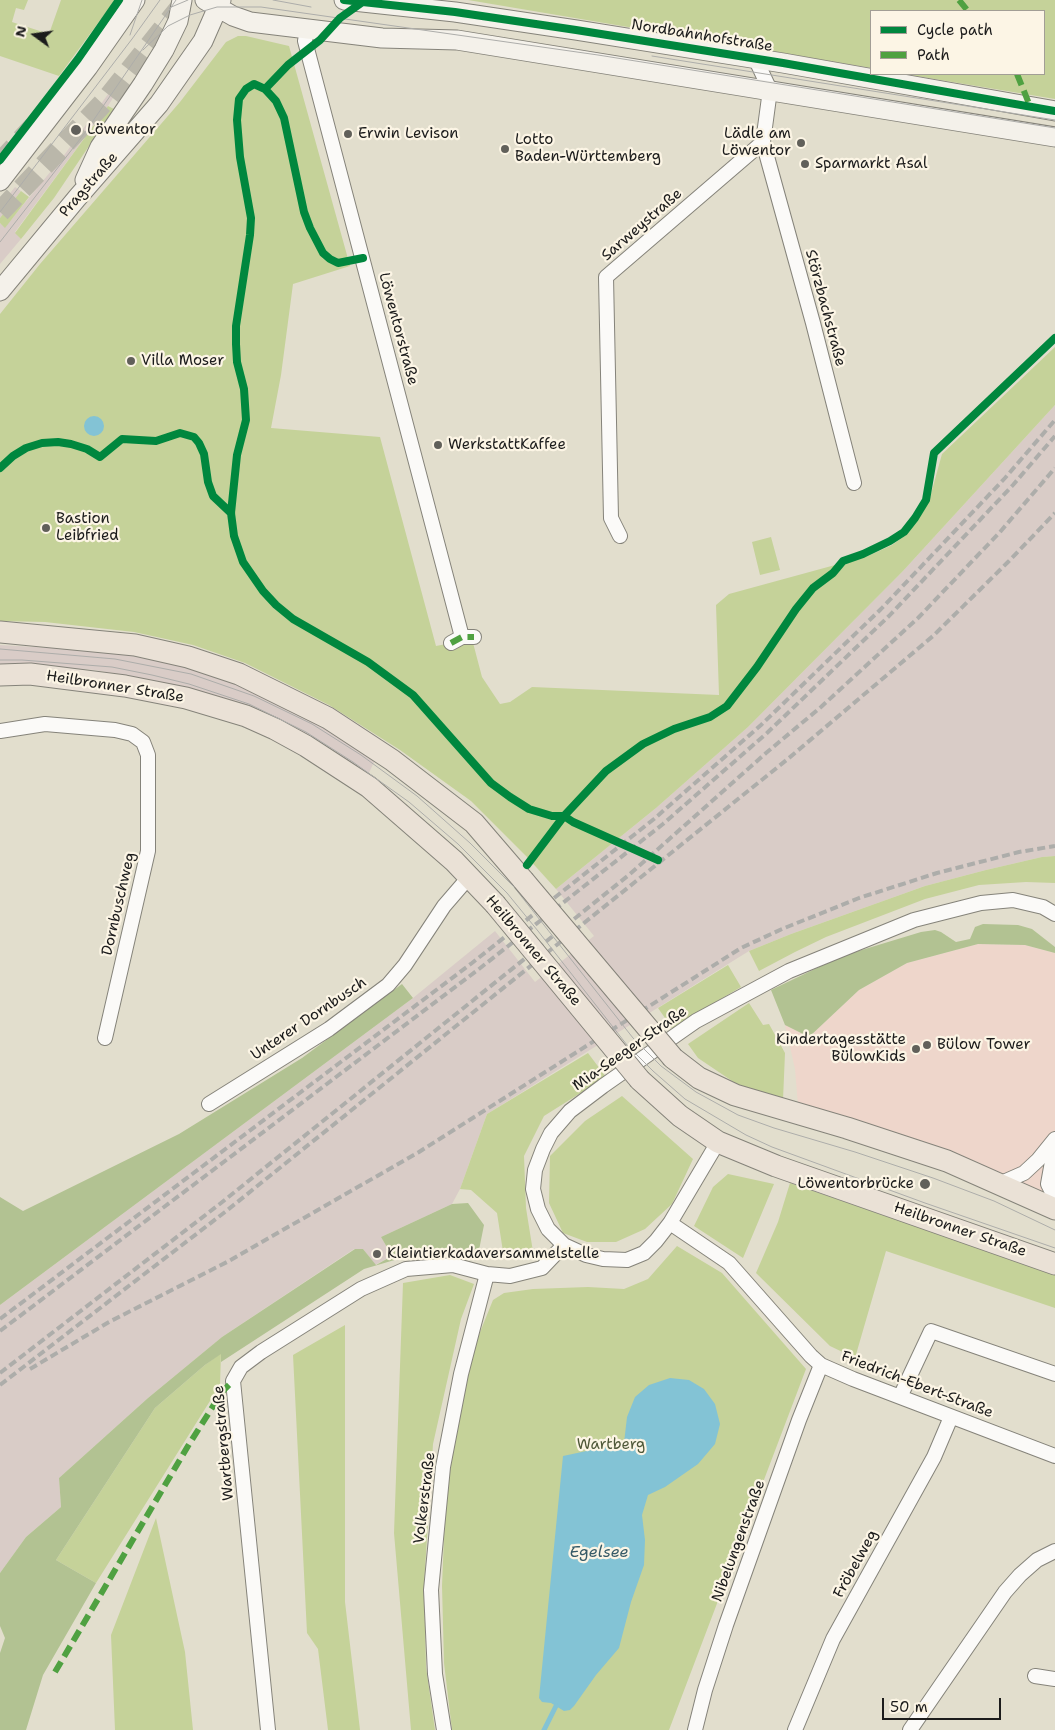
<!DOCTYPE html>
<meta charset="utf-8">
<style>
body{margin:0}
#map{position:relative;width:1055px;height:1730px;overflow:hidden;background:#e2decd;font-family:"Shantell Sans",sans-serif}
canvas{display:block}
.legend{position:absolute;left:870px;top:10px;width:175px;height:65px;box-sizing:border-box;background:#fcf5e5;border:1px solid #a29e95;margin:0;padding:6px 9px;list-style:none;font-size:15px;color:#1c1c1c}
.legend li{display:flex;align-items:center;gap:10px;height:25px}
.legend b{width:25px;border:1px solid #a29e95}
.north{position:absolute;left:10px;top:10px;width:50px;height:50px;-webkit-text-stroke:4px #fcf5e5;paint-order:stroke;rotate:284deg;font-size:14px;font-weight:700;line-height:20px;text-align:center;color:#1c1c1c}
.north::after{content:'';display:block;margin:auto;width:18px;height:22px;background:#1c1c1c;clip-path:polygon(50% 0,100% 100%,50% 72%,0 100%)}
.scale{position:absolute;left:882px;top:1698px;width:119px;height:22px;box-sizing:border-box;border:2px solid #1c1c1c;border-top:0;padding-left:6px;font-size:15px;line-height:18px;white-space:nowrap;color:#1c1c1c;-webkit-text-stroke:4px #fcf5e5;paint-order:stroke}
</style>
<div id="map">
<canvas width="1055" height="1730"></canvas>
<ul class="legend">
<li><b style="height:6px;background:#00873e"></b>Cycle path</li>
<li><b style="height:6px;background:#4fa141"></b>Path</li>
</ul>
<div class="north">N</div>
<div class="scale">50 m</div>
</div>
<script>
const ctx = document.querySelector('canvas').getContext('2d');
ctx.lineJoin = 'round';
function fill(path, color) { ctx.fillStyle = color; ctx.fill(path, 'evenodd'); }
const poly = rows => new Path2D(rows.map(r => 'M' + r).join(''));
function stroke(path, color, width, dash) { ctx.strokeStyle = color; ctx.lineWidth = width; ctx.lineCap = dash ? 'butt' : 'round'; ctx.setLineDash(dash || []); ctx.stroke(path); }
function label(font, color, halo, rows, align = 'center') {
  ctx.font = font + ' "Shantell Sans",sans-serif'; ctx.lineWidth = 4.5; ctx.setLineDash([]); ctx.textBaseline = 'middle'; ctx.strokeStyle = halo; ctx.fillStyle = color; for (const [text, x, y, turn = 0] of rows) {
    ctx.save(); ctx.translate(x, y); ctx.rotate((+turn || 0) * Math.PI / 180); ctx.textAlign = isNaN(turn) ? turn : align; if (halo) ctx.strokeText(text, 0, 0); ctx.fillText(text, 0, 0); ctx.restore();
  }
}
const built = poly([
 [978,944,1025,945,1055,953,1055,1199,798,1105,795,1069,785,1025,809,1037,859,990,907,963]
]);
const industrial = poly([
 [111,90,116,93,108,106,15,232,21,239,0,264,0,223,5,227,51,171,52,172],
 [15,187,21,191,0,218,0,206],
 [1055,405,1055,856,1042,857,986,870,925,886,791,934,749,951,487,1114,460,1189,452,1204,381,1237,392,1256,375,1265,363,1249,354,1249,222,1337,148,1398,59,1478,61,1507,26,1537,0,1573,0,1305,413,998,495,931,535,982,594,936,556,889,656,808,748,727,903,571],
 [0,645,106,651,189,666,276,699,376,758,367,777,136,678,95,670,0,664]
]);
const green = poly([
 [0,0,28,0,24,10,16,8,12,22,49,34,61,0,115,0,59,76,0,56],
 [468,0,1055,0,1055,99,904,74,1044,74,1044,11,871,11,871,68],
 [238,36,246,36,289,46,350,266,293,284,281,375,271,428,380,437,436,646,472,639,482,677,500,704,510,702,532,687,719,695,716,605,729,594,868,556,892,545,906,535,929,501,942,454,1055,347,1055,405,903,571,748,727,656,808,556,889,527,857,471,801,400,750,329,705,245,663,193,645,134,632,45,622,0,621,0,314,40,264,180,102,226,42],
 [108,106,114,109,54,198,21,239,15,233],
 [21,191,29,197,5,228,0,223,0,218],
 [771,537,780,570,760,575,752,542],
 [1055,856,1055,883,1026,882,979,885,925,899,826,937,795,952,759,971,749,951,791,934,925,886,986,870,1042,857],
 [728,965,741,987,672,1028,658,1008],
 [749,1003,763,1025,769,1024,785,1053,783,1100,741,1087,698,1058,688,1044],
 [588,1053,606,1077,544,1116,524,1156,526,1208,534,1258,504,1258,497,1213,471,1190,460,1189,487,1114],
 [622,1096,693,1159,672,1204,645,1229,616,1242,587,1242,563,1233,549,1203,550,1156,585,1121],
 [728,1174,774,1184,743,1258,694,1226,713,1187],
 [790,1183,1055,1274,1055,1308,886,1251,855,1358,830,1346,756,1273,778,1222],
 [677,1246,722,1273,806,1369,669,1730,452,1730,444,1663,442,1586,446,1488,459,1411,474,1347,493,1300,504,1293,533,1289,588,1287,624,1289,648,1279],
 [450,1275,474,1284,461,1319,433,1444,424,1585,426,1667,435,1730,411,1730,394,1533,403,1283],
 [345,1325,345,1602,360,1730,328,1730,318,1649,307,1633,293,1355],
 [221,1353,220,1385,96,1583,56,1560,155,1408,205,1365],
 [156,1518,185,1652,193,1730,115,1730,111,1635]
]);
const forest = poly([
 [983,924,1018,925,1032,929,1055,947,1055,953,1025,945,978,944,907,963,859,990,809,1037,785,1025,771,990,842,956,921,932,935,930,941,932,956,942,970,939,975,927],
 [402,984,413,998,0,1305,0,1197,23,1211,179,1134,302,1058],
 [468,1203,484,1225,478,1255,425,1251,364,1269,221,1362,221,1354,205,1365,155,1408,56,1560,96,1583,43,1675,26,1730,0,1730,0,1653,5,1638,0,1626,0,1573,26,1537,61,1507,59,1478,148,1398,222,1337,355,1249,363,1249,376,1265,392,1256,381,1237,452,1204]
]);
const water = poly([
 '84 426a10 10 0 1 1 20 0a10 10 0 1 1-20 0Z',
 [670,1378,689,1380,704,1389,715,1404,720,1424,715,1444,698,1464,665,1487,648,1495,642,1515,645,1540,644,1565,631,1602,619,1648,596,1675,574,1706,570,1710,564,1711,551,1703,542,1702,539,1698,563,1456,624,1443,627,1417,635,1397,649,1385]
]);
const stream = poly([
 [544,1730,556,1706]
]);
const primaryTunnel = poly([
 [0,163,34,126],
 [0,212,106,100,183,4]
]);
const street = poly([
 [307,30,305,41,462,637],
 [763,142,813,323,854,483],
 [620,536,611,518,606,277,763,142,770,90,755,58],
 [451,643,462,637,474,637],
 [0,731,45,724,115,730,132,734,143,742,148,755,148,851,105,1038],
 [209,1104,329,1029,388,985,405,965,444,906,469,877],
 [718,1142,670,1223,656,1241,644,1253,627,1260,603,1259,586,1255,564,1245,548,1229,538,1209,533,1189,535,1170,543,1149,551,1133,570,1111,603,1086,696,1021,789,971,914,920,981,903,1013,900,1043,907,1055,914],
 [1055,1145,1048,1184,1055,1198],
 [999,1184,1024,1173,1038,1160,1055,1139],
 [670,1223,729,1263,811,1356,821,1365,853,1379,1055,1456],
 [900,1397,931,1331,1055,1374],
 [1035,1676,1055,1679],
 [268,1730,233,1381,241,1367,261,1352,361,1289,406,1269,453,1265,487,1274,510,1276,542,1268,564,1245],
 [444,1730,435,1674,431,1590,443,1467,461,1374,487,1274],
 [695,1730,705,1690,726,1625,799,1420,821,1365],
 [795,1730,833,1639,934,1457,951,1417],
 [910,1730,1005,1592,1020,1575,1037,1560,1055,1551]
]);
const secondary = poly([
 [205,0,233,16,250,22,382,38,457,40,1055,137],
 [344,0,455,12,576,30,783,63,1055,111],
 [85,180,100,147,143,84,164,50,178,21,182,0],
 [0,181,88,67,135,0],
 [0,291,77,198,159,104,203,41,221,0]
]);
const primary = poly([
 [0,632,135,645,188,657,239,674,328,718,392,760,474,823,523,880],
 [0,675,30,674,125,686,186,698,246,716,275,729,306,746,369,787,454,861,495,904],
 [673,1058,699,1078,735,1095,847,1128,947,1161,1055,1209],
 [640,1080,680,1116,718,1142,776,1166,1055,1264]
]);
const tram = poly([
 [273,0,311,7],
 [169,8,188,0],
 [130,35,142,0],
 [143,50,168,26,190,15,217,7,261,7,598,55,1055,128],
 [652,56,1055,120],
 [0,212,132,39,160,0],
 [0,242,84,134,176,0],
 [0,649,115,659,191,674,254,696,312,724,361,755,417,796,470,843,514,887,633,1038,661,1066,696,1092,738,1115,774,1128,855,1152,933,1178,994,1201,1055,1230],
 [0,660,22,660,112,667,152,675,189,684,249,704,306,732,353,762,409,802,458,844,507,893,538,931,627,1045,653,1071,685,1099,746,1135,772,1147,925,1203,1055,1248]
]);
const rail = poly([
 [0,1319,472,963,654,819,761,725,881,609,1005,478,1055,420],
 [0,1331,479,969,663,824,767,733,889,616,1013,485,1055,436],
 [30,1369,109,1322,227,1262,419,1152,741,948,782,929,859,898,937,873,1019,852,1055,846],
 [0,1373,221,1203,630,874,766,753,821,707,918,618,1000,532,1055,468],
 [0,1385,225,1212,789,758,933,636,1009,561,1055,513]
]);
const primaryBridge = poly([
 [523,880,673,1058],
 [495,904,640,1080]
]);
const quiet = poly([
 [959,0,968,11],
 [1017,74,1030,106],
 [451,643,462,637,474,637],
 [55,1672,188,1446,222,1392,233,1381]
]);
const cycleway = poly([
 [344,0,455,12,576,30,783,63,1055,111],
 [265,89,288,65,320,40,340,18,364,1],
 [0,160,78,59,119,0],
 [363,258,338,263,330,259,323,253,310,228,304,212,284,118,276,101,265,89,254,84,246,89,239,99,237,120,240,157,251,218,250,235,236,326,236,344,237,362,244,389,246,420,237,455,231,513,234,536,243,562,263,591,276,605,293,619,368,662,413,695,491,783,510,797,529,809,552,816,564,816],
 [0,468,13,456,26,448,42,443,58,442,71,444,87,449,100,457,122,439,156,441,180,433,194,437,199,443,204,454,208,482,213,496,231,513],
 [564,816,573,822,658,860],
 [527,865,564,816,606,771,643,744,674,729,710,717,727,706,757,667,796,609,813,588,833,573,843,561,863,554,890,541,904,532,915,518,926,500,934,453,1055,338]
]);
const markers = [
 [76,130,6,"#61605a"],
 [348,134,5,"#61605a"],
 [801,143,5,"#61605a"],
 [505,149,5,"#61605a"],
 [805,164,5,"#61605a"],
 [131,361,5,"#61605a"],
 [438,445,5,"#61605a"],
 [46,528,5,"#61605a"],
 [927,1045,5,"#61605a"],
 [916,1049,5,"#61605a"],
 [925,1184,6,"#61605a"],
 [377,1254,5,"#61605a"]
];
const streetNames = [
 ["Nordbahnhofstraße",702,36,9],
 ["Pragstraße",89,185,-49],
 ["Sarweystraße",642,225,-41],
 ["Störzbachstraße",825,308,75],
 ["Löwentorstraße",398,329,75],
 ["Heilbronner Straße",115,687,9],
 ["Dornbuschweg",119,904,-77],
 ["Heilbronner Straße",533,951,50],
 ["Unterer Dornbusch",309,1019,-34],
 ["Mia-Seeger-Straße",630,1049,-35],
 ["Heilbronner Straße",960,1230,19],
 ["Friedrich-Ebert-Straße",917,1385,21],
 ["Wartbergstraße",224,1443,-95],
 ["Volkerstraße",425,1498,-83],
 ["Nibelungenstraße",739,1541,-70],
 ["Fröbelweg",856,1564,-61]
];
const poiNames = [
 ["Löwentor",87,130],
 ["Erwin Levison",358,134],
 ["Lädle am",791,134,"right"],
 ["Löwentor",791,151,"right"],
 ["Lotto",515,140],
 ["Baden-Württemberg",515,157],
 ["Sparmarkt Asal",815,164],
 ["Villa Moser",141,361],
 ["WerkstattKaffee",448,445],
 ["Bastion",56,519],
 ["Leibfried",56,536],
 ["Kindertagesstätte",906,1040,"right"],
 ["BülowKids",906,1057,"right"],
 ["Bülow Tower",937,1045],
 ["Löwentorbrücke",914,1184,"right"],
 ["Kleintierkadaversammelstelle",387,1254]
];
const parkNames = [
 ["Wartberg",611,1445]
];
const waterNames = [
 ["Egelsee",599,1553]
];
fill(built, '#eed6cb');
fill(industrial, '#d9ccc7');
fill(green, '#c5d299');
fill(forest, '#b2c292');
fill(water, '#83c3d5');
stroke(stream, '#83c3d5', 5);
stroke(primaryTunnel, '#bab7aa', 21, [21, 11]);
stroke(street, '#85837a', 16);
stroke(secondary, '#85837a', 21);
stroke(primary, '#85837a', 23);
stroke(street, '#fbfaf8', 14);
stroke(secondary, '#f4f1ea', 19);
stroke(primary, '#eae1d6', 21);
stroke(tram, '#adadaa', 1);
stroke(rail, '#adadaa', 4, [8, 4]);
stroke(primaryBridge, '#85837a', 23, []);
stroke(primaryBridge, '#eae1d6', 21);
stroke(quiet, '#4fa141', 6, [12, 6]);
stroke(cycleway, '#00873e', 8);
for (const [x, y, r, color] of markers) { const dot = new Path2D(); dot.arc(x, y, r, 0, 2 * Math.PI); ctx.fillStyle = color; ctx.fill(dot); stroke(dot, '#fcf5e5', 2); }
label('15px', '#1c1c1c', '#fcf5e5', streetNames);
label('15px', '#1c1c1c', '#fcf5e5', poiNames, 'left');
label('15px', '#4f5839', '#fcf5e5', parkNames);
label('italic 16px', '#355a67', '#fcf5e5', waterNames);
</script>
